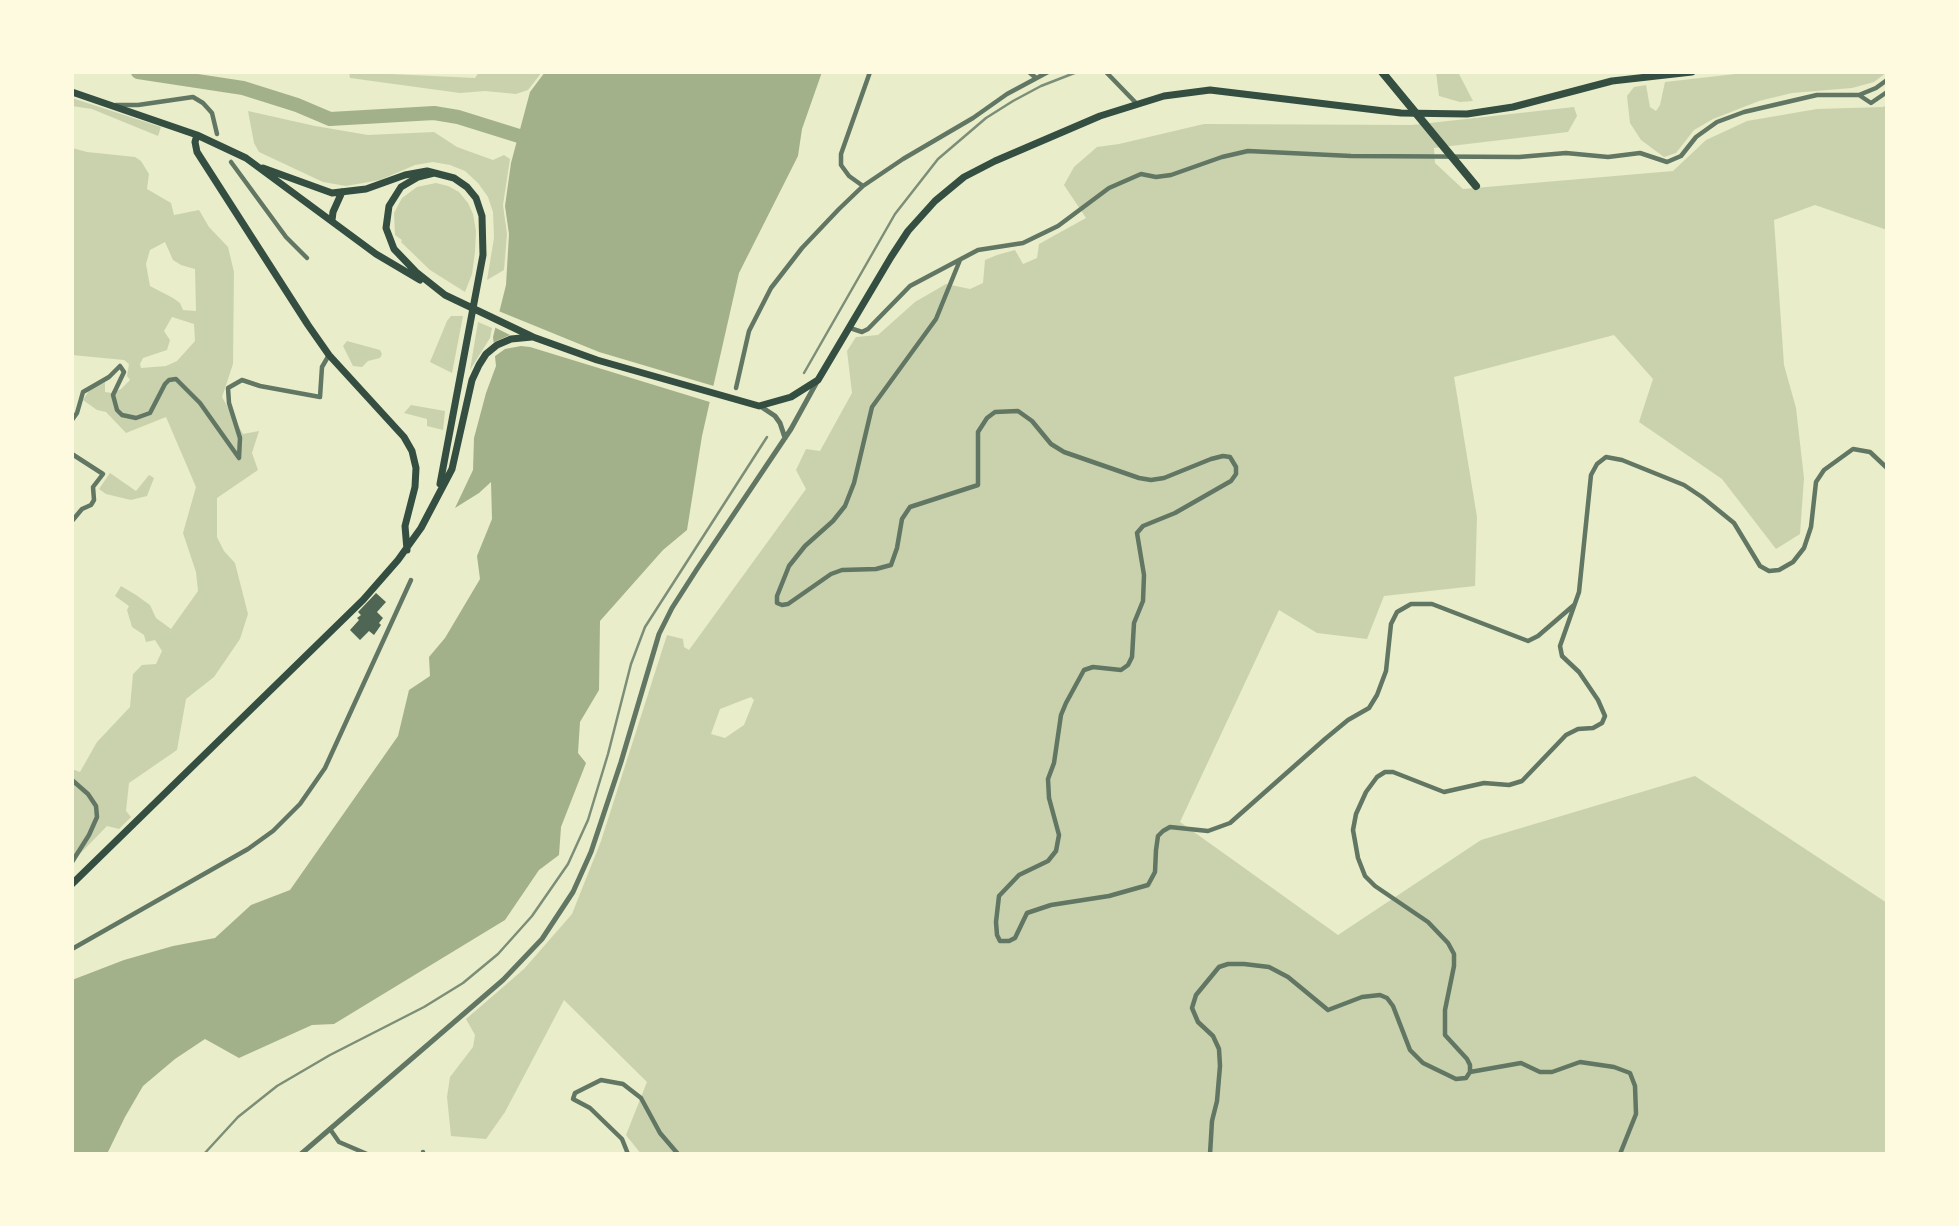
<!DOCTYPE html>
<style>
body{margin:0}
#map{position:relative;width:1959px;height:1226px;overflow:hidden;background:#e9edc9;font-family:"Exo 2",sans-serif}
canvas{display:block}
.frame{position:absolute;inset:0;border:74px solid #fefae0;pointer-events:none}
</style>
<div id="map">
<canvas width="1959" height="1226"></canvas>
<div class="frame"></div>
</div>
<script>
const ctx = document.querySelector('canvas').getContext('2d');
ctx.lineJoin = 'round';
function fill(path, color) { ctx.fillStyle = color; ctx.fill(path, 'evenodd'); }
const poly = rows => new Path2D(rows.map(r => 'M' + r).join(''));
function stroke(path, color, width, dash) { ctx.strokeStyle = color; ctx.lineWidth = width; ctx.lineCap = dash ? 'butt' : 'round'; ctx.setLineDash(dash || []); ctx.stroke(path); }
const green = poly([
 [349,72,475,78,479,72,542,72,528,90,516,94,485,91,460,93,350,78],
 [1436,72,1458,72,1473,101,1460,102,1439,96],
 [1753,72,1887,72,1874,82,1852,88,1792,93,1759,101,1713,119,1694,130,1676,153,1664,157,1641,140,1630,123,1627,96,1634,87,1646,85,1650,107,1656,111,1660,105,1665,82],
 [72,98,161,127,158,136,92,109,72,106],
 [1887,105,1887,230,1815,205,1774,220,1784,365,1796,408,1804,478,1800,534,1776,549,1722,479,1639,422,1653,379,1614,335,1454,377,1477,517,1475,586,1384,596,1367,639,1317,633,1279,610,1180,822,1338,935,1481,840,1695,776,1887,903,1887,1154,641,1154,626,1135,647,1082,564,1000,505,1112,486,1139,451,1136,447,1097,450,1077,473,1047,475,1035,466,1019,524,969,572,914,601,841,667,635,683,639,684,647,689,650,806,489,796,470,806,449,820,451,852,393,847,351,856,337,878,335,915,302,946,284,970,289,983,283,985,260,997,255,1015,250,1023,264,1037,258,1039,244,1086,218,1064,185,1074,167,1097,147,1119,144,1204,124,1412,125,1574,107,1577,116,1568,132,1434,148,1435,163,1463,189,1673,171,1706,140,1747,121,1817,109,1883,107],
 [751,697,754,700,744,725,725,738,711,734,720,709],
 [248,111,315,126,368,135,434,132,457,147,493,160,504,155,510,159,503,205,507,234,504,270,487,280,494,238,493,212,488,197,478,183,465,171,450,165,433,162,415,165,380,180,346,186,323,182,259,152,254,143],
 [72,148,87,152,135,157,141,161,149,174,147,189,171,203,174,215,199,210,209,227,228,247,234,272,233,364,222,397,243,434,259,431,252,453,258,470,217,498,217,537,224,551,235,563,248,614,240,639,214,677,186,699,177,750,129,783,126,811,131,817,119,829,107,826,72,862,72,769,80,772,97,742,130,707,133,674,142,665,156,664,162,651,155,640,146,642,144,635,132,627,127,610,129,606,115,596,121,586,136,595,150,605,156,618,171,629,198,591,196,572,183,533,196,487,166,417,126,433,106,412,97,410,83,400,90,389,105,382,105,392,112,393,121,389,130,380,127,376,129,364,124,360,72,355],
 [165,242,173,260,181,265,195,269,196,311,183,310,180,303,173,298,150,286,146,264,150,250],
 [172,317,194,324,195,341,177,361,166,366,141,368,140,364,143,358,167,350,170,340,164,331],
 [436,183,448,186,459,192,468,203,473,214,476,231,475,252,472,274,465,292,430,270,401,242,402,240,395,235,394,213,402,198,417,187],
 [451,316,463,316,452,373,430,362,447,321],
 [478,322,492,328,490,338,470,370],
 [347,341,380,350,382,354,380,358,368,361,362,367,353,366,343,346],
 [411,405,445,411,443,430,427,426,427,419,404,413],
 [110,473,136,491,149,475,154,478,147,496,131,500,106,494,99,489]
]);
const water = poly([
 [545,72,822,72,802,129,798,156,739,273,702,436,687,530,663,550,600,621,599,690,580,722,578,753,586,763,561,827,559,855,539,870,505,920,334,1024,312,1025,239,1058,205,1039,175,1059,143,1086,125,1117,107,1154,72,1154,72,980,124,960,173,946,215,938,251,905,290,890,398,736,409,690,430,676,429,657,445,638,480,579,477,556,492,519,491,482,479,493,455,508,473,470,474,438,486,393,496,366,493,337,506,285,509,234,505,206,511,163,530,92]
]);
const pier = poly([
 [496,310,599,352,717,387,713,403,530,347,521,346,505,349,491,359,490,344,510,335,492,326]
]);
const stream = poly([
 [187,79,189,72]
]);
const river = poly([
 [138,72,243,88,297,105,330,119,434,113,458,117,535,141]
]);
const building = poly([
 [376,593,386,602,377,612,383,618,379,623,381,625,374,635,369,631,360,640,350,630,359,620,357,618,361,615,358,612]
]);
const minor = poly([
 [1029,72,1036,78],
 [1106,72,1136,103],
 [1859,95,1871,103,1887,92],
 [116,105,138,105,193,97,203,103,212,113,217,134],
 [231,162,286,237,307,258],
 [863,186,849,176,841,165,841,154,870,72],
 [960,260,936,319,872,407,854,483,845,506,833,521,805,546,789,566,777,596,777,603,782,605,788,604,831,574,842,570,876,569,891,565,897,548,902,519,910,507,978,485,978,432,987,418,995,412,1018,411,1032,421,1051,444,1064,452,1139,478,1151,480,1164,478,1211,459,1223,456,1230,457,1236,467,1236,474,1231,481,1175,513,1143,526,1137,533,1144,575,1143,601,1134,623,1132,657,1128,665,1121,670,1093,667,1084,670,1066,703,1061,715,1054,763,1048,779,1049,798,1059,835,1056,851,1048,861,1019,875,999,896,996,922,997,935,1000,941,1009,941,1015,938,1027,913,1051,905,1109,896,1148,885,1155,872,1156,850,1158,836,1163,831,1170,827,1208,831,1230,823,1325,739,1348,720,1369,708,1377,695,1386,671,1391,624,1397,612,1411,604,1432,604,1528,641,1538,636,1574,605],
 [850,328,862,332,868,329,910,286,978,250,1023,243,1058,226,1109,188,1141,174,1156,177,1171,175,1222,157,1248,151,1351,156,1519,157,1566,153,1608,157,1640,153,1667,162,1681,156,1696,137,1717,122,1744,112,1817,95,1859,95,1876,88,1887,80],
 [736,388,749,331,771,288,802,248,839,209,863,186,903,159,973,118,1007,94,1048,72],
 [72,420,77,413,83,392,109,377,120,366,124,372,113,395,117,410,122,415,136,418,150,413,165,384,169,380,176,379,200,403,239,458,240,438,229,403,228,388,242,380,260,386,320,397,322,367,329,355],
 [72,454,103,474,93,487,94,500,91,505,82,509,72,521],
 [72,780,88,794,96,806,97,817,89,835,72,862],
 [72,949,248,849,273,831,300,804,325,768,411,580],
 [1470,1072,1470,1065,1467,1059,1445,1035,1445,1010,1454,966,1454,954,1448,943,1428,922,1375,886,1365,876,1358,858,1353,830,1356,814,1366,792,1377,777,1385,772,1393,772,1444,792,1484,783,1509,785,1522,781,1566,735,1578,729,1593,728,1602,723,1605,716,1598,700,1579,672,1562,656,1560,646,1579,592,1591,475,1597,464,1606,457,1622,460,1684,485,1702,497,1734,523,1760,566,1769,571,1779,570,1793,562,1804,548,1811,527,1816,482,1824,470,1853,449,1870,452,1887,468],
 [330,1129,339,1142,367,1154],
 [423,1154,423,1152],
 [628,1154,622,1139,590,1108,573,1099,575,1093,601,1080,623,1084,641,1098,660,1133,678,1154],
 [1210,1154,1212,1121,1217,1101,1220,1066,1219,1049,1213,1036,1198,1022,1192,1008,1196,995,1219,967,1228,964,1244,964,1269,967,1288,977,1328,1010,1362,997,1380,995,1387,998,1393,1006,1410,1050,1423,1063,1456,1079,1466,1078,1470,1072,1521,1063,1540,1072,1552,1072,1580,1062,1614,1067,1630,1073,1635,1086,1636,1114,1620,1154]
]);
const tertiary = poly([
 [760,406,775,416,780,423,785,438],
 [301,1154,503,980,542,939,573,892,591,852,621,762,659,634,672,608,697,569,791,429,818,380]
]);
const trunk = poly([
 [72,92,197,135,246,158,376,254,420,280],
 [197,135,195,142,197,152,308,325,329,355,404,437,412,451,416,468,415,487,405,526,407,550],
 [263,168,332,193,366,189,405,175,427,171,454,178,467,187,476,198,482,216,483,255,440,484],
 [434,173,418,177,401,187,389,206,386,228,394,249,416,272,445,295,533,337,597,360,759,406,791,397,818,380,891,257,908,231,935,201,964,177,995,161,1100,116,1164,96,1210,90,1401,113,1467,114,1513,107,1612,81,1692,72],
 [332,220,333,212,342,192],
 [72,884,363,600,398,560,421,528,452,469,472,380,479,365,486,354,497,345,511,339,532,337]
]);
const motorway = poly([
 [1382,72,1476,186]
]);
const rail = poly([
 [804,373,895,214,938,159,986,118,1013,101,1041,86,1077,72],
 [204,1154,238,1117,277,1086,330,1055,424,1007,463,983,498,954,532,916,568,864,588,820,608,754,631,664,645,627,767,437]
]);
fill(green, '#cad2ad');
fill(water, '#a3b18a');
fill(pier, '#e9edc9');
stroke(stream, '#a3b18a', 2.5);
stroke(river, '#a3b18a', 14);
fill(building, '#4f6655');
stroke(minor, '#617663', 4.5);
stroke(tertiary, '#617663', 5);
stroke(trunk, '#344e41', 7);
stroke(motorway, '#344e41', 8);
stroke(rail, '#7c8e77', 2.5);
</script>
